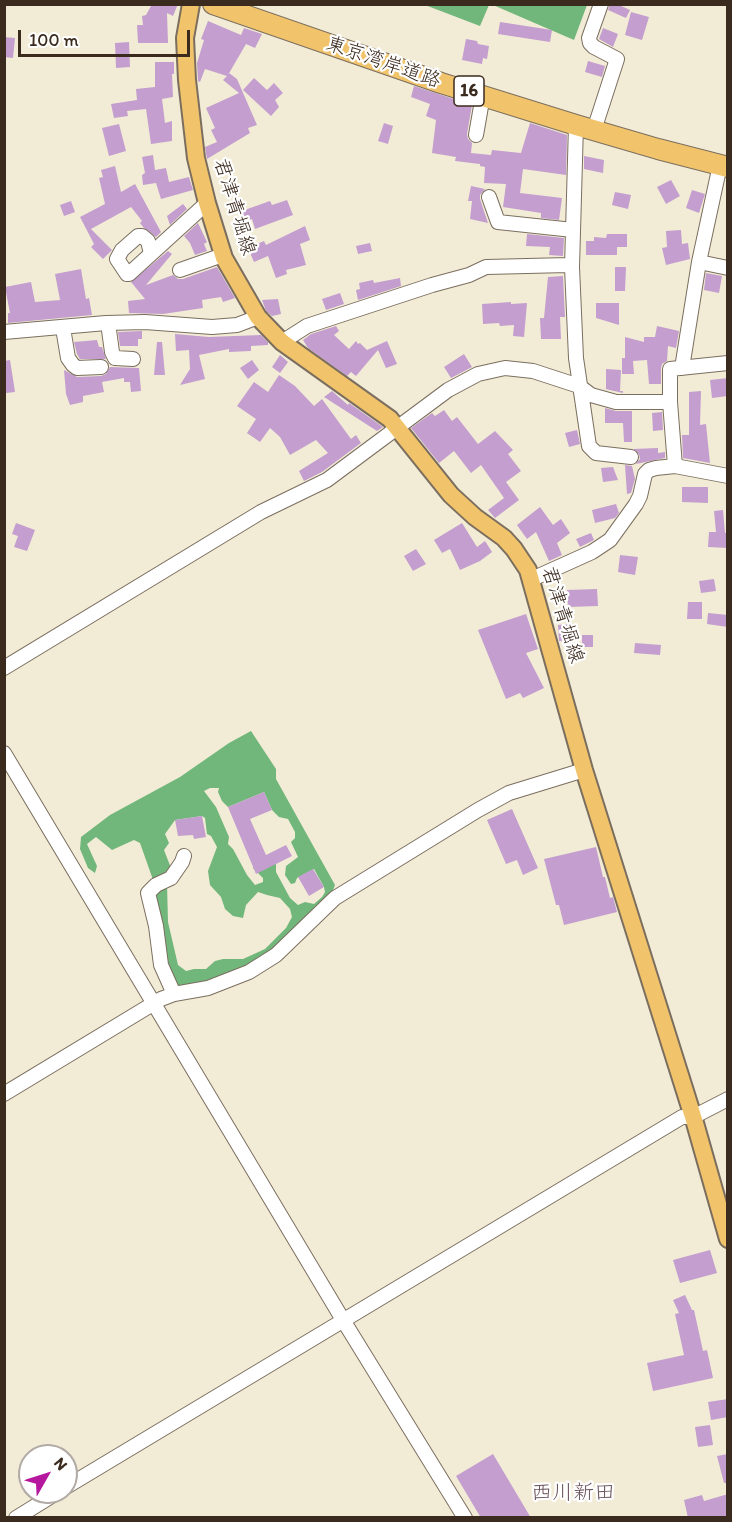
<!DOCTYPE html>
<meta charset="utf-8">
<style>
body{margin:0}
#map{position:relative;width:732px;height:1522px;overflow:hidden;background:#f2ecd7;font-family:Itim,sans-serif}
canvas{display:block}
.frame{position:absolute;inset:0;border:6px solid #3b2a1e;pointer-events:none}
.north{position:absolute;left:18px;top:1444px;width:60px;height:60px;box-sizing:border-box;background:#fff;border:2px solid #b1aaa5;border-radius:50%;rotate:51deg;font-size:16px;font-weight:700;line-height:24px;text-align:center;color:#3b2a1e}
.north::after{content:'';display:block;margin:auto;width:21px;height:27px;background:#b5179e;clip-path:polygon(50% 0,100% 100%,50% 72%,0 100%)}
.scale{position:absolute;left:18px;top:30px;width:172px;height:27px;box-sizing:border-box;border:3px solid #3b2a1e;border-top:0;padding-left:8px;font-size:18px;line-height:21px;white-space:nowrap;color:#3b2a1e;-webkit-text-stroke:4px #fff;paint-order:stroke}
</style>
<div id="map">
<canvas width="732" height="1522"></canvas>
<div class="frame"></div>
<div class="north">N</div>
<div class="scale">100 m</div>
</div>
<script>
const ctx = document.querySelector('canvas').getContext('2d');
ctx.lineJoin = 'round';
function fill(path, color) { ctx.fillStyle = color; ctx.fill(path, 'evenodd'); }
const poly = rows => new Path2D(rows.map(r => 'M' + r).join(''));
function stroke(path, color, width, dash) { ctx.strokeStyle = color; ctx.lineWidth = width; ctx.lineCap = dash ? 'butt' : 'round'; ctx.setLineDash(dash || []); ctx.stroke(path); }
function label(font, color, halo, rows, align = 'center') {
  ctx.font = font + ' Itim,"Klee One",sans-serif'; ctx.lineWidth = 4.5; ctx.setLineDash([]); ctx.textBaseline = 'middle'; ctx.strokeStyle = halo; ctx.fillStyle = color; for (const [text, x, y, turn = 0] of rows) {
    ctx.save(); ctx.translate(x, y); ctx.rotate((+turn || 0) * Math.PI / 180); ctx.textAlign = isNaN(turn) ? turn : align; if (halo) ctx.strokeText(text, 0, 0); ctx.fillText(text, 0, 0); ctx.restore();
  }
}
const forest = poly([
 [425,5,489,5,480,26],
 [493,5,587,5,574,40],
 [251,731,276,769,276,779,335,885,332,893,273,955,224,977,199,984,179,986,173,980,165,962,153,892,152,877,140,843,134,840,112,850,96,837,87,844,97,866,95,873,88,868,80,849,81,837,110,815,180,777,229,743],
 [210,788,219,788,218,792,222,801,228,807,264,792,272,810,279,817,288,819,295,832,295,838,291,842,298,857,286,866,285,875,291,884,295,883,297,878,314,869,324,887,325,892,322,897,314,904,305,902,298,905,290,898,276,872,276,864,254,862,253,868,263,878,263,882,255,885,247,875,233,849,228,844,229,837,216,807,204,791],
 [202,816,205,818,207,834,211,836,217,847,208,871,210,885,221,897,225,909,233,916,243,918,246,905,258,892,267,895,280,898,290,909,292,917,286,928,265,949,243,959,223,959,215,961,206,969,194,969,186,971,178,965,168,922,167,884,171,868,164,850,169,843,165,834,175,820]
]);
const building = poly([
 [148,4,178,4,173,16,167,13,168,43,138,43,137,25,143,25,142,16,146,15,151,6],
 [610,4,617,4,630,10,626,18,608,10],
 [631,12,649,17,642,40,625,35],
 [208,21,241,35,244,28,262,34,255,48,246,44,228,75,229,73,237,79,257,125,248,128,250,133,207,159,205,147,217,142,211,130,215,128,206,108,239,93,223,80,227,76,205,69,200,82,198,81,197,63,204,40,201,39],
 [500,22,552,30,550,42,498,34],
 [603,28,618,34,613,47,599,39],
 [4,37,15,38,13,58,4,57],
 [466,39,477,41,478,44,489,46,487,59,483,58,482,64,462,60],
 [129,42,130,67,116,68,115,43],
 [588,61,605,66,602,77,585,72],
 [155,62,174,62,174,74,172,74,173,97,162,99,165,123,172,121,172,141,151,144,146,109,127,111,128,116,114,118,111,104,137,100,136,89,155,87],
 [254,78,267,90,274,83,283,93,275,100,279,107,271,116,243,90],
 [414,86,472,105,467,134,468,139,472,143,471,153,491,155,492,150,521,153,530,123,567,135,566,175,523,169,520,193,562,198,559,220,541,218,541,213,503,207,506,184,484,183,485,167,480,166,480,164,455,161,456,157,432,153,436,120,426,116,430,104,411,97],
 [384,123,393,126,388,144,378,141],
 [119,124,126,151,109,156,102,128],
 [153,155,155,170,166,168,169,182,189,177,193,190,161,199,156,183,143,185,142,175,145,173,142,157],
 [584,156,604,160,603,173,584,169],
 [115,166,121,192,135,184,161,232,156,237,144,228,140,223,142,221,131,207,91,229,112,250,103,259,91,247,94,244,80,217,105,204,99,178,103,177,101,170],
 [671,180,680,196,666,204,657,187],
 [471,186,485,189,480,195,480,199,488,223,470,219,472,201,468,201],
 [692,190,705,194,699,213,686,208],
 [615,192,631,195,628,209,612,205],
 [287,200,293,215,255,229,252,219,243,222,239,212,270,201,272,205],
 [71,201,75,212,64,216,60,205],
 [183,204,187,209,170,225,167,216],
 [198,223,207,242,204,244,207,251,195,255,190,243,184,236],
 [305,226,310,240,300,244,306,265,286,270,287,274,276,278,268,256,254,262,248,248,264,241,266,245],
 [681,230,682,244,688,243,690,259,666,265,662,248,667,247,666,231],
 [527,234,564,238,563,256,549,255,550,247,526,246],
 [607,234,627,234,627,247,617,247,617,255,586,255,586,241,594,241,594,237,606,238],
 [370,243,372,251,358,254,356,246],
 [168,251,172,254,146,285,173,275,178,279,183,279,217,267,235,298,223,302,221,297,202,300,203,308,163,314,129,313,128,301,145,299,131,282],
 [615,267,626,267,625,291,615,291],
 [81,269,86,299,89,298,92,315,8,323,8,313,10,313,5,287,31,282,35,302,60,300,55,274],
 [706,273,722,276,719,293,704,290],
 [563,276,565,317,560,317,561,339,541,339,540,318,544,318,548,277],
 [400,278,401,286,358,300,356,290,360,289,359,283,373,280,374,283],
 [340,293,344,304,326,310,322,299],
 [278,299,281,314,272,316,266,311,262,300],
 [511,302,511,304,527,303,524,337,513,336,514,325,500,326,499,323,483,324,482,304],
 [596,303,619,303,619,325,596,318],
 [336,326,339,331,334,335,349,349,356,341,358,344,360,343,367,350,387,341,397,364,386,368,378,350,356,376,351,372,347,376,308,348,303,340,311,334],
 [657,326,679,331,676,348,668,346,667,361,662,364,661,368,661,384,649,384,647,360,633,361,634,374,622,374,622,358,625,358,625,337,644,342,644,337,655,337],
 [142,331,142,339,138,339,138,346,120,346,118,332],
 [175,334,209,337,261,335,268,342,268,345,251,346,251,351,229,352,229,349,199,355,205,379,180,385,190,369,189,350,176,351],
 [97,340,99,347,102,347,106,359,80,359,77,354,74,342],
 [157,342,162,342,165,375,154,375],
 [464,354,472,367,451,378,444,367],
 [280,355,288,362,280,373,272,367],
 [10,360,15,392,6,393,4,361],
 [252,360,259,370,248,379,240,368],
 [110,367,139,368,141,391,131,392,130,382,124,382,124,378,102,382,104,392,83,396,83,402,70,405,66,394,64,370,77,377,101,376,106,374],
 [606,369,621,370,620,391,623,391,623,393,601,388,606,389],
 [279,375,295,386,314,406,322,399,351,439,356,435,361,443,322,472,304,481,299,471,328,453,316,440,290,455,280,437,270,428,260,442,247,433,256,419,237,406,254,382,268,392],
 [728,378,728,396,712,398,710,380],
 [332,391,348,405,349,403,383,427,377,431,324,397],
 [701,391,700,425,706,424,710,463,683,458,682,435,689,435,689,392],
 [605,408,616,411,632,411,632,442,624,442,623,423,605,423],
 [444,410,452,421,457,417,478,444,495,431,513,450,508,454,521,471,506,482,519,500,495,518,488,510,504,498,481,465,471,473,454,451,439,463,411,428,432,413,435,416],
 [662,412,663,430,653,431,652,413],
 [577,430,580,444,569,447,565,433],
 [658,448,658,453,665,452,665,458,636,464,640,459,639,454,633,449],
 [625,465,632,466,635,479,631,493,627,494],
 [613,467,618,480,603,482,601,468],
 [682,487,708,487,708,503,682,502],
 [616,504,619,513,615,518,595,523,592,510],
 [540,507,553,525,561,519,570,533,557,543,562,555,549,561,536,532,527,539,517,525],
 [723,510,725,533,728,533,728,548,708,547,709,532,716,532,714,511],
 [16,523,35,530,27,551,14,547,18,536,12,534],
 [462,523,477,547,485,541,492,552,480,561,460,570,450,549,442,553,434,540],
 [591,533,594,540,580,547,576,539],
 [416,549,426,564,413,571,404,556],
 [620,555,638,557,635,575,618,572],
 [714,579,716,591,701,593,699,581],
 [597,589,598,606,568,607,567,590],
 [688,602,702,602,702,619,687,619],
 [708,613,728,615,728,627,707,624],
 [526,614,538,649,526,653,544,688,523,698,520,693,506,699,478,630],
 [574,624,575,640,559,641,558,625],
 [582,635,593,635,593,647,582,647],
 [635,643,661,645,660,655,634,653],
 [264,792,272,810,250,819,266,855,286,845,292,856,256,874,228,807],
 [512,809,538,868,523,875,517,860,506,864,487,820],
 [202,816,206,837,194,839,193,835,178,836,175,820],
 [596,847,603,877,605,877,610,898,613,897,617,912,564,925,559,905,556,905,544,859],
 [313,869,324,887,309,896,298,877],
 [710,1250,717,1273,680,1283,673,1260],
 [685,1295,692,1310,694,1310,703,1351,707,1350,713,1378,653,1391,647,1363,684,1355,675,1314,679,1313,673,1300],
 [728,1399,728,1417,711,1420,708,1402],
 [710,1425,713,1445,698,1447,695,1427],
 [493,1454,531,1518,481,1518,456,1476],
 [728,1454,728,1483,724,1483,717,1456],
 [728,1494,728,1518,688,1518,684,1500,702,1495,704,1501]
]);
const minor = poly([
 [576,125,572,267,576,358,589,446,596,453,631,457],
 [594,130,617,59,594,47,590,43,589,38,601,4],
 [476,135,483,95],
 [489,197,498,222,573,230],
 [151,254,148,241,142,236,138,236,122,250,117,259,127,274,129,274,207,203],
 [699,262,728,268],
 [180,270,223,255],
 [108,323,112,352,115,358,133,359],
 [63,328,68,358,73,365,77,368,101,367],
 [4,332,106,323,145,322,212,327,237,325,258,317],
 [282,342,307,326,432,285,469,275,486,267,568,265,572,267],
 [682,368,699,262,720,165],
 [675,466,670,402,670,369,728,363],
 [532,579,592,552,610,540,636,504,640,496,645,474,649,470,656,468,675,466,728,476],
 [4,668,261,512,327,480,448,390,478,374,505,368,533,371,579,386,591,395,616,402,670,402],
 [4,753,343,1320,465,1518],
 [174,994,161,965,156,926,148,893,156,885,171,878,182,862,184,856],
 [4,1094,161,999,174,994,208,988,249,972,276,955,335,898,478,810,509,793,584,770],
 [66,1487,682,1117,693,1117,728,1099],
 [16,1518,58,1492]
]);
const major = poly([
 [191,4,185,38,187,80,196,158,207,203,224,258,258,317,282,342,390,419,451,495,475,517,504,538,514,549,528,570,584,770,695,1123,728,1239]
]);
const highway = poly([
 [213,4,441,83,576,125,658,149,728,167]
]);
const shields = [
 [469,91,30]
];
const shieldNames = [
 ["16",469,91]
];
const streetNames = [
 ["東京湾岸道路",383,63,19],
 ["君津青堀線",234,207,73],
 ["君津青堀線",562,615,73]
];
const neighbourhoodNames = [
 ["西川新田",573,1494]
];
fill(forest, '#71b67a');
fill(building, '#c39ece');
stroke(minor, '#7b6e5f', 16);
stroke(major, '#7b6e5f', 20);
stroke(highway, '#7b6e5f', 22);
stroke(minor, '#fff', 14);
stroke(major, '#f1c36a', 16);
stroke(highway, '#f1c36a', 20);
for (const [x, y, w] of shields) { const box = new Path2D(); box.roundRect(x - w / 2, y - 15, w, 30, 4.5); ctx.fillStyle = '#fff'; ctx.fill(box); stroke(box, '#3b2a1e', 1.5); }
label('bold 18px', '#3b2a1e', null, shieldNames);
label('20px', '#3b2a1e', '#fff', streetNames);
label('21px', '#6b535c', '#fff', neighbourhoodNames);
</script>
